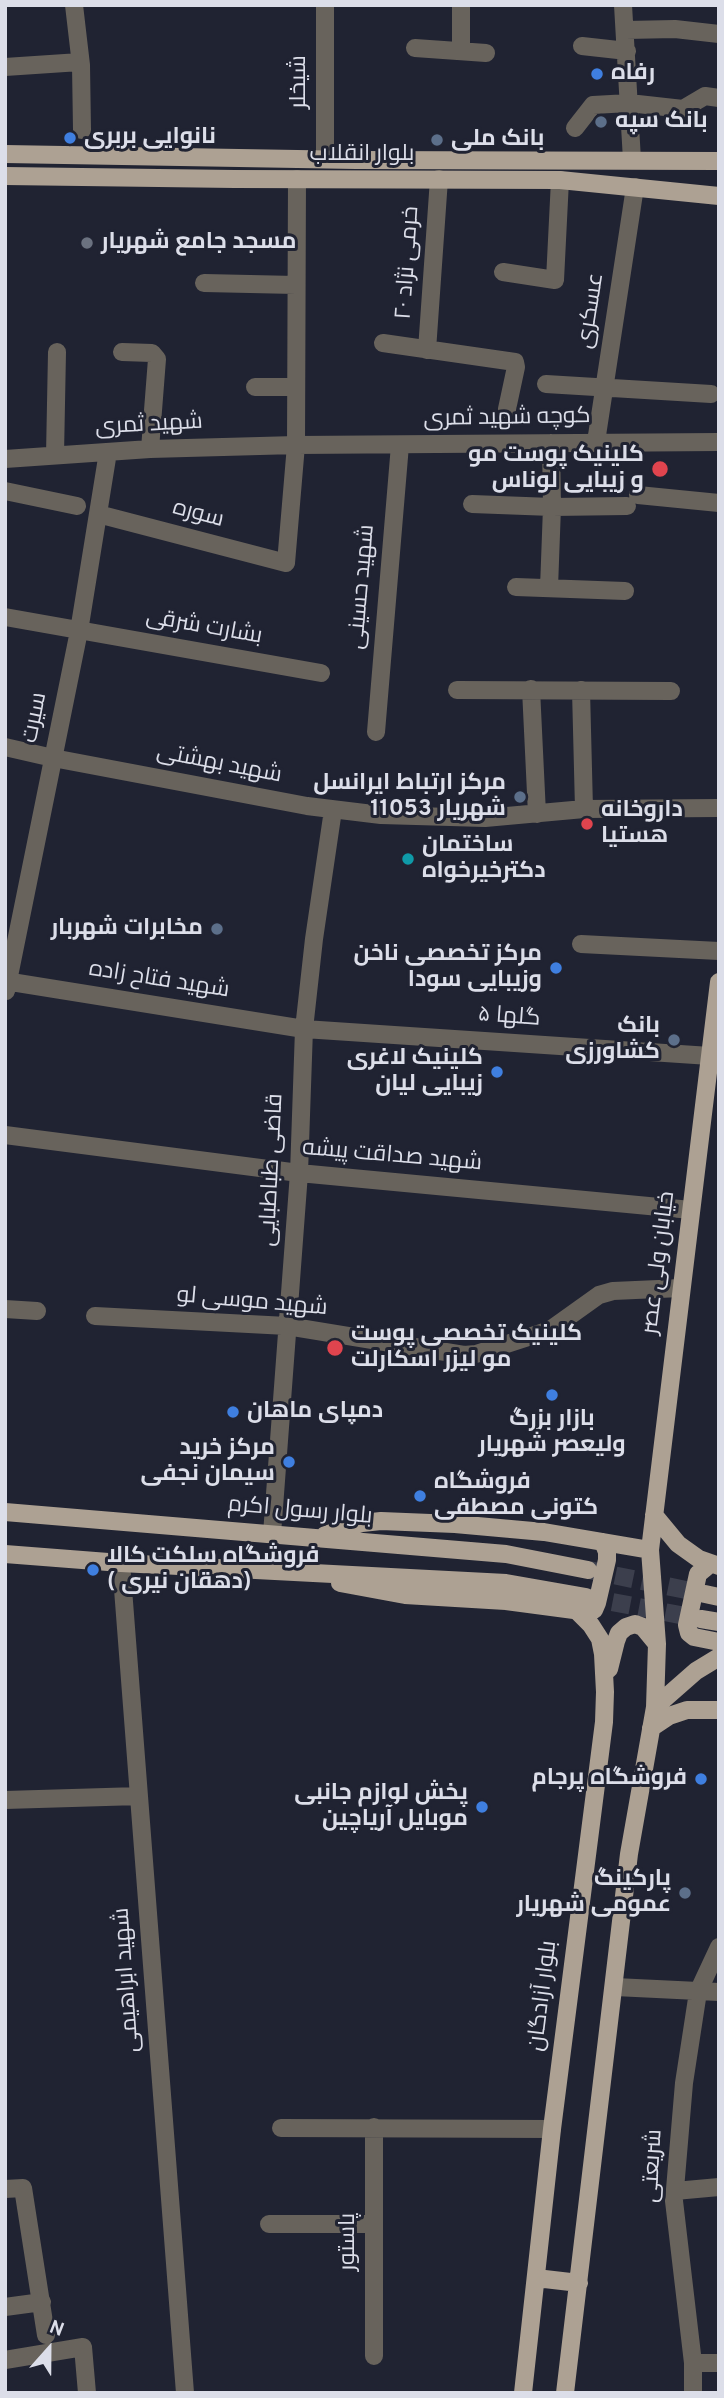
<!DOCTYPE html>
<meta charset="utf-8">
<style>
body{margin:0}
#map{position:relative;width:724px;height:2398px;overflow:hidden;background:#202332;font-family:Overpass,sans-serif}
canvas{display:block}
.frame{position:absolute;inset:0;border:7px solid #dcdee9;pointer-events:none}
.north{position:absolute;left:14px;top:2314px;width:70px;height:70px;-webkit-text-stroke:5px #202332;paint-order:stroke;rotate:21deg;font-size:19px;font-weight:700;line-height:28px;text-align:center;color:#dcdee9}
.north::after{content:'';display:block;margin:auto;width:24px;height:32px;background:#dcdee9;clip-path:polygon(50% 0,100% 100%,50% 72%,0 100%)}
</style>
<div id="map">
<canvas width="724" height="2398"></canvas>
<div class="frame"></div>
<div class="north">N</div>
</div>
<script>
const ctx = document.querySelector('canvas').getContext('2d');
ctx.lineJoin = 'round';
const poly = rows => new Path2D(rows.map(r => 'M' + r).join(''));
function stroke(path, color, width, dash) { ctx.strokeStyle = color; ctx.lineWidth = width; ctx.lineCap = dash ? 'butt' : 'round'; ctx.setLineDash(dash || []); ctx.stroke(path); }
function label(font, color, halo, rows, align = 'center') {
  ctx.font = font + ' Overpass,Cairo,sans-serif'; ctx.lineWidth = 6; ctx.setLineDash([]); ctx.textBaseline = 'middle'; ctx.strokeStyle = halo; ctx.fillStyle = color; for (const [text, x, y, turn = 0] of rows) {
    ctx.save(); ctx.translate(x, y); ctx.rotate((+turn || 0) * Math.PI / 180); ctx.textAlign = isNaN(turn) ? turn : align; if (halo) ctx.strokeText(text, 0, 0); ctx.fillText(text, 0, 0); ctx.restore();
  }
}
const majorTunnel = poly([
 [589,1570,705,1594],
 [586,1597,701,1619]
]);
const minor = poly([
 [74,5,81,65,82,130],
 [325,5,325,159],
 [623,5,632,160],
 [626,30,675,29,719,34],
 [582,46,627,51],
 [415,48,486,53],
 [461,50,461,5],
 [5,67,80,62],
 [575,128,593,105,629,103,683,109,705,96,719,98],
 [503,272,555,280,560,180],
 [204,283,296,285],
 [383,343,515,362,516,367,507,409],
 [427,350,439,179],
 [122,352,152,353,157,359,150,449],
 [546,384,711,394],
 [255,387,296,387],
 [596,442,635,187],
 [55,455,57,352],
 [5,459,150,449,296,445,719,442],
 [5,491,77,506],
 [638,495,719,503],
 [472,504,552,507,627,506],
 [98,514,286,563,296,445,297,179],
 [516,587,625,591],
 [549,588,552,507,551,443],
 [5,617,321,673],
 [531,689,537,814],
 [457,690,671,691],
 [581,690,584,809],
 [376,732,400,445],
 [5,747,53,758,307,806,381,815,485,818,584,809,719,808],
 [581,944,719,951],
 [5,981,304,1029,710,1056],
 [6,991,79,631,108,452],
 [5,1135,299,1173,691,1210],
 [5,1309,37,1311],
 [95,1316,287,1326,464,1355,476,1354,550,1330,599,1295,613,1291,681,1288],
 [272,1534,299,1173,304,1029,314,939,333,810],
 [121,1563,185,2393],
 [5,1800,139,1796],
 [615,1987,719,1992],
 [281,2128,552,2129],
 [5,2189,23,2188,46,2335],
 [675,2191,719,2187],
 [269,2224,373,2224],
 [5,2307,42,2302],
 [374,2356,374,2127],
 [5,2360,83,2347,87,2393],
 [693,2363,719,2363],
 [693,2393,693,2363,674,2201,684,2083,698,1992,719,1947]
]);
const major = poly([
 [5,154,356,160,719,161],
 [5,176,235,179,560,180,719,196],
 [5,1512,506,1554,588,1570],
 [654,1515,678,1544,699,1559,719,1566],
 [325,1535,362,1523,381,1521,455,1524,544,1532,650,1550],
 [5,1554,121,1563,506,1583,586,1597],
 [710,1564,698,1574,687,1625,689,1633,694,1637,719,1642],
 [340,1583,405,1595,506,1601,589,1612,594,1610,597,1603,607,1560,607,1552,603,1542],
 [705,1594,719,1597],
 [701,1619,719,1622],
 [609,1669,616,1641,619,1633,626,1627,635,1624,643,1627,657,1644],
 [655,1707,696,1671,719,1657],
 [651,1728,669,1716,687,1710,719,1710],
 [536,2278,579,2283],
 [523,2393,552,2129,604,1722,605,1692,603,1654,600,1639,591,1625,579,1613],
 [565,2393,629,1854,655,1707,657,1644,650,1550,719,982]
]);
const markers = [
 [597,74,7,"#3f7fe0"],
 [601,122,7,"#5c6f8a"],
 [70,138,7,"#3f7fe0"],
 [437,140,7,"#5c6f8a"],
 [87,243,7,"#6b7280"],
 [660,469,9,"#e0444e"],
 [520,797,7,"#5c6f8a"],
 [587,824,7,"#e0444e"],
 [408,859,7,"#0f9aa8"],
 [217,929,7,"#5c6f8a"],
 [556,968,7,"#3f7fe0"],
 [674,1040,7,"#5c6f8a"],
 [497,1072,7,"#3f7fe0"],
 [335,1348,9,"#e0444e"],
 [552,1395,7,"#3f7fe0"],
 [233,1412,7,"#3f7fe0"],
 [289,1462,7,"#3f7fe0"],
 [420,1496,7,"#3f7fe0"],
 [93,1570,7,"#3f7fe0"],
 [701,1779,7,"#3f7fe0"],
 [482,1807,7,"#3f7fe0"],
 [685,1893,7,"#5c6f8a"]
];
const poiNames = [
 ["رفاه",611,74],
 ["بانک سپه",615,122],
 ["نانوایی بربری",84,138],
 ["بانک ملی",451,140],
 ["مسجد جامع شهریار",101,243],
 ["کلینیک پوست مو",644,456,"right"],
 ["و زیبایی لوناس",644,482,"right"],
 ["مرکز ارتباط ایرانسل",506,784,"right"],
 ["11053 شهریار",506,810,"right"],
 ["داروخانه",601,811],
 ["هستیا",601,837],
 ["ساختمان",422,846],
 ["دکترخیرخواه",422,872],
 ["مخابرات شهربار",203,929,"right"],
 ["مرکز تخصصی ناخن",542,955,"right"],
 ["وزیبایی سودا",542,981,"right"],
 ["بانک",660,1027,"right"],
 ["کشاورزی",660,1053,"right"],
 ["کلینیک لاغری",483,1059,"right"],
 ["زیبایی لیان",483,1085,"right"],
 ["کلینیک تخصصی پوست",351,1335],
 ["مو لیزر اسکارلت",351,1361],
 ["دمپای ماهان",247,1412],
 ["بازار بزرگ",552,1420,"center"],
 ["ولیعصر شهریار",552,1446,"center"],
 ["مرکز خرید",275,1449,"right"],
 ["سیمان نجفی",275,1475,"right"],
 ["فروشگاه",434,1483],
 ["کتونی مصطفی",434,1509],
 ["فروشگاه سلکت کالا",107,1557],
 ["( دهقان نیری)",107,1583],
 ["فروشگاه پرجام",687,1779,"right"],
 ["پخش لوازم جانبی",468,1794,"right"],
 ["موبایل آریاچین",468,1820,"right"],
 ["پارکینگ",671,1880,"right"],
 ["عمومی شهریار",671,1906,"right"]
];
const streetNames = [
 ["شیخلر",300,82,-90],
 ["بلوار انقلاب",362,155],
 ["خرمی نژاد ۲۰",409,263,-86],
 ["عسکری",592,311,-81],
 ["کوچه شهید ثمری",507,419,-1],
 ["شهید ثمری",149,426,-3],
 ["سوره",198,515,15],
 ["شهید حسینی",363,587,-85],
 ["بشارت شرقی",204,628,10],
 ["سیرت",36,718,-79],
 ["شهید بهشتی",219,765,11],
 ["شهید فتاح زاده",159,981,9],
 ["گلها ۵",509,1018,4],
 ["شهید صداقت پیشه",392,1157,5],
 ["قاضی طباطبایی",273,1170,-87],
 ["خیابان ولی عصر",660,1263,-83],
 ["شهید موسی لو",252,1303,5],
 ["بلوار رسول اکرم",300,1512,5],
 ["شهید ابراهیمی",128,1980,-94],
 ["بلوار آزادگان",544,1996,-83],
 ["شریعتی",654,2166,-87],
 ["پاستور",349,2242,-90]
];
stroke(majorTunnel, '#3c3f4d', 18, [18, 9]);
stroke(minor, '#68635c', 18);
stroke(major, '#ada193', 18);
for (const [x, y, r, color] of markers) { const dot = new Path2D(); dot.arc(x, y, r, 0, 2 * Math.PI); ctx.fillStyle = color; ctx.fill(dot); stroke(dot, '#202332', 2.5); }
label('bold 23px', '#dcdee9', '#202332', poiNames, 'left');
label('23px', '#dcdee9', '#202332', streetNames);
</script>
